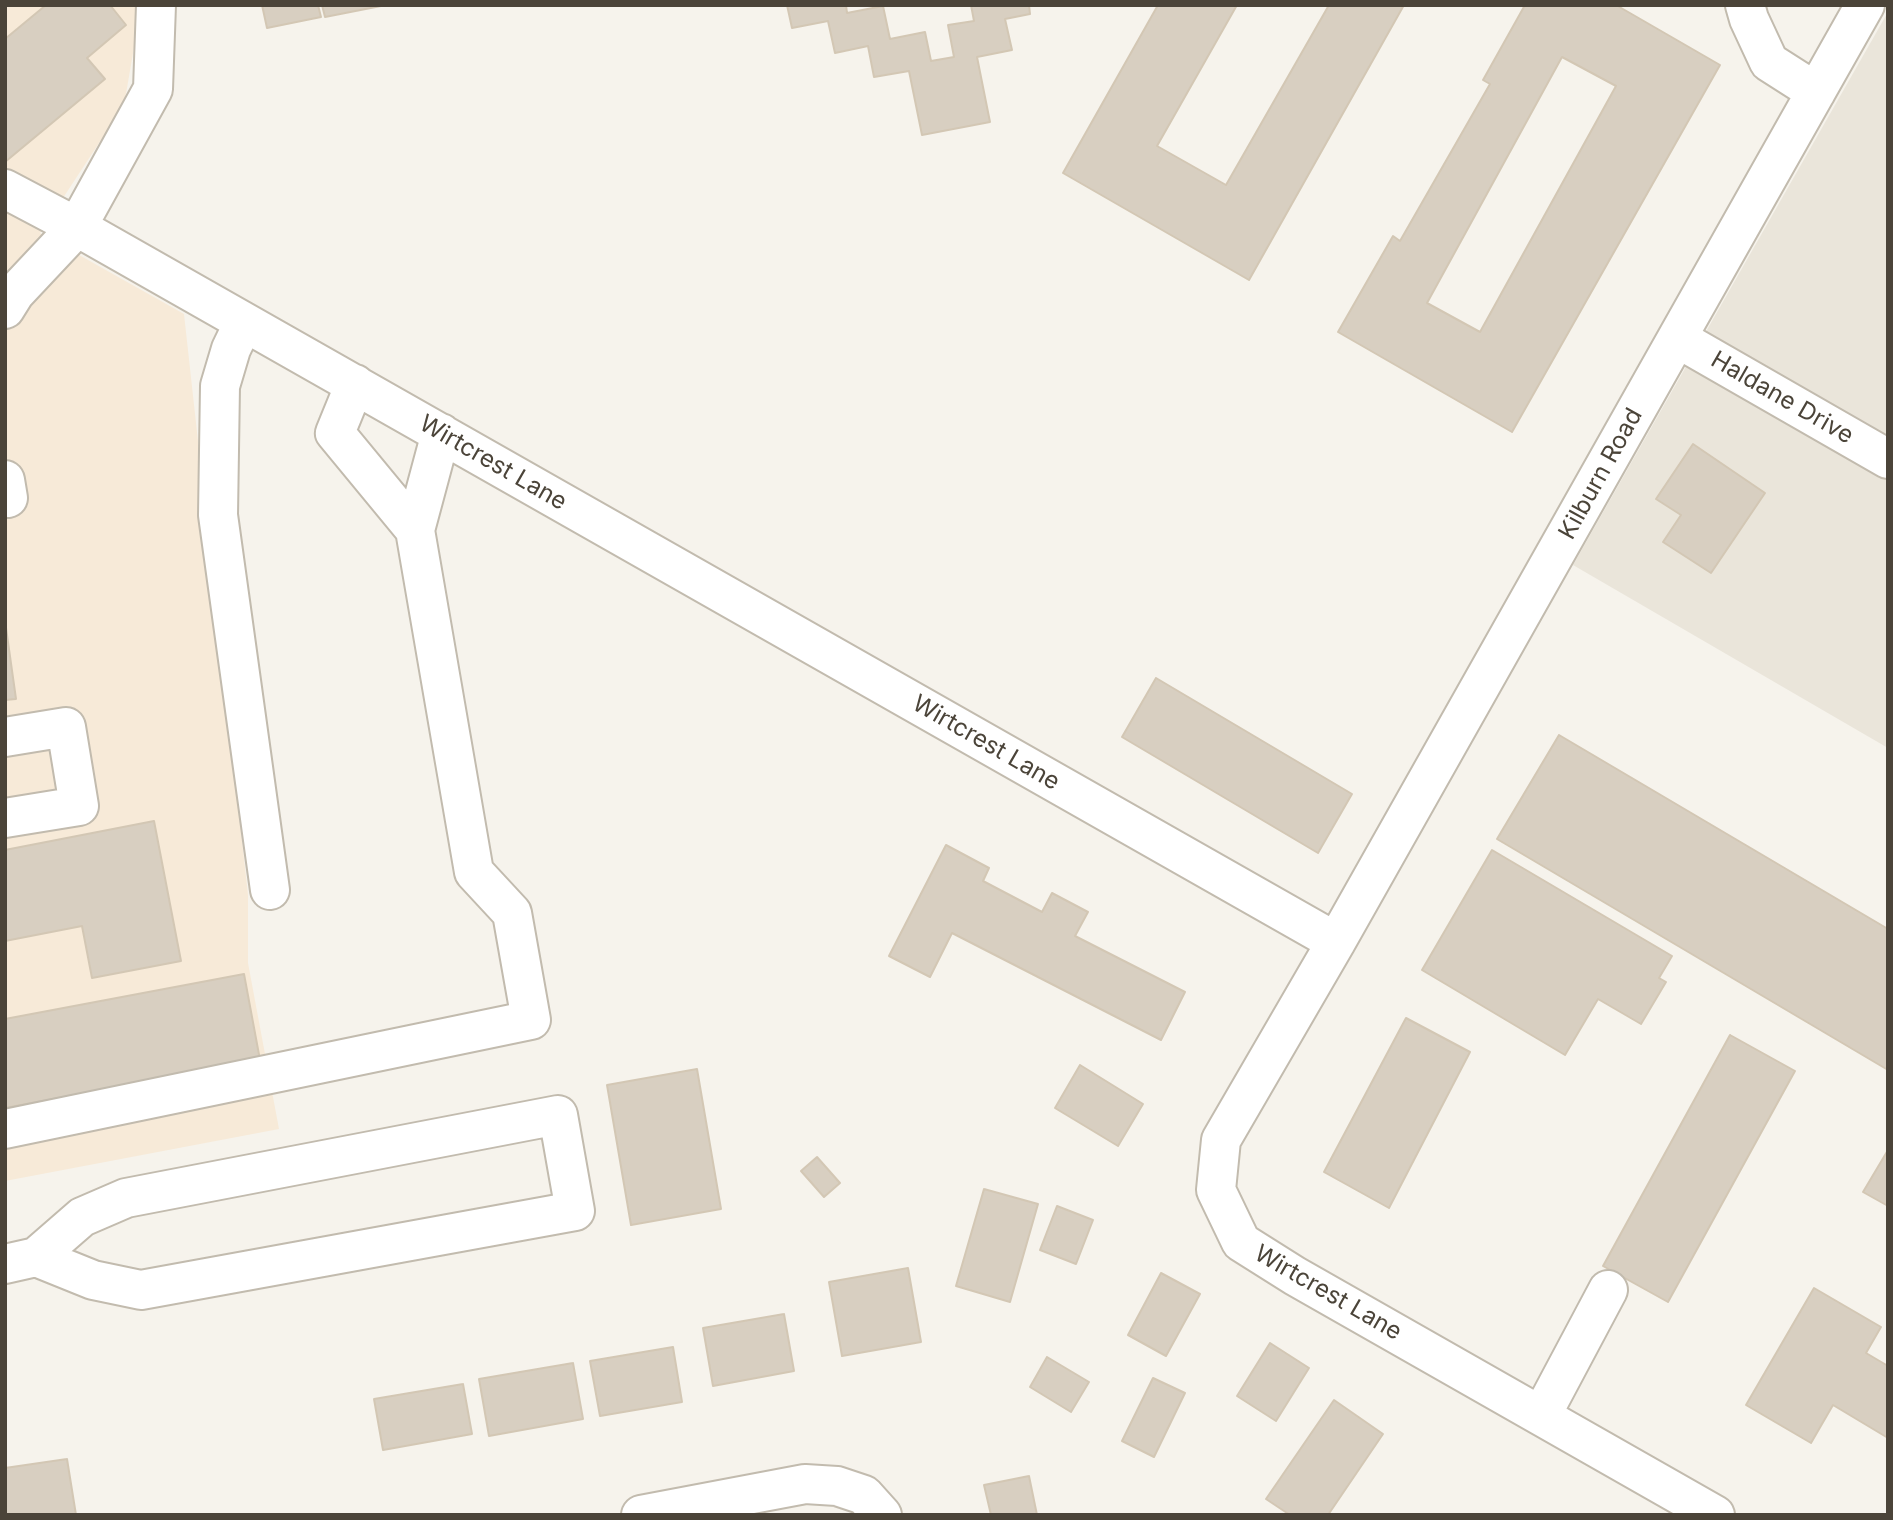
<!DOCTYPE html>
<style>
body{margin:0}
#map{position:relative;width:1893px;height:1520px;overflow:hidden;background:#f6f3ec;font-family:Inter,sans-serif}
canvas{display:block}
.frame{position:absolute;inset:0;border:7px solid #4b4439;pointer-events:none}
</style>
<div id="map">
<canvas width="1893" height="1520"></canvas>
<div class="frame"></div>
</div>
<script>
const ctx = document.querySelector('canvas').getContext('2d');
ctx.lineJoin = 'round';
function fill(path, color) { ctx.fillStyle = color; ctx.fill(path, 'evenodd'); }
const poly = rows => new Path2D(rows.map(r => 'M' + r).join(''));
function stroke(path, color, width, dash) { ctx.strokeStyle = color; ctx.lineWidth = width; ctx.lineCap = dash ? 'butt' : 'round'; ctx.setLineDash(dash || []); ctx.stroke(path); }
function label(font, color, halo, rows, align = 'center') {
  ctx.font = font + ' Inter,sans-serif'; ctx.lineWidth = 6; ctx.setLineDash([]); ctx.textBaseline = 'middle'; ctx.strokeStyle = halo; ctx.fillStyle = color; for (const [text, x, y, turn = 0] of rows) {
    ctx.save(); ctx.translate(x, y); ctx.rotate((+turn || 0) * Math.PI / 180); ctx.textAlign = isNaN(turn) ? turn : align; if (halo) ctx.strokeText(text, 0, 0); ctx.fillText(text, 0, 0); ctx.restore();
  }
}
const residential = poly([
 [1888,12,1888,748,1573,565]
]);
const commercial = poly([
 [5,5,137,5,139,19,124,105,40,233,184,314,248,895,248,963,279,1129,5,1181]
]);
const building = poly([
 [46,5,110,5,126,25,87,58,105,79,5,162,5,39,46,5],
 [262,5,318,5,321,17,267,28,262,5],
 [322,5,386,5,325,17,322,5],
 [787,5,846,5,847,13,883,6,890,39,925,32,931,61,954,57,948,25,974,21,971,5,1029,5,1030,14,1005,19,1012,50,977,57,990,122,922,135,909,71,874,77,868,46,835,53,828,21,792,28,787,5],
 [1158,5,1237,5,1157,146,1226,185,1329,5,1404,5,1249,280,1063,173,1158,5],
 [1525,5,1616,5,1720,65,1512,432,1338,332,1393,236,1400,241,1490,84,1483,80,1525,5],
 [1562,57,1616,86,1480,332,1427,303,1562,57],
 [1693,444,1765,493,1711,573,1663,542,1681,515,1656,499,1693,444],
 [6,628,16,699,5,700,5,628,6,628],
 [1156,678,1352,794,1318,853,1122,737,1156,678],
 [1559,735,1888,929,1888,1070,1497,839,1559,735],
 [154,821,181,961,92,978,82,926,5,941,5,850,154,821],
 [946,845,989,868,983,881,1042,912,1052,893,1088,912,1075,936,1185,992,1161,1040,952,933,930,977,889,956,946,845],
 [1492,850,1672,956,1659,978,1666,982,1641,1024,1598,999,1565,1055,1422,970,1492,850],
 [244,974,260,1060,5,1108,5,1019,244,974],
 [1406,1018,1470,1052,1389,1208,1324,1172,1406,1018],
 [1730,1035,1795,1071,1668,1302,1603,1266,1730,1035],
 [1080,1065,1143,1104,1118,1146,1055,1108,1080,1065],
 [697,1069,721,1209,631,1225,607,1085,697,1069],
 [1888,1150,1888,1206,1863,1192,1888,1150],
 [817,1157,840,1183,824,1197,801,1171,817,1157],
 [984,1189,1038,1204,1010,1302,956,1286,984,1189],
 [1057,1206,1093,1220,1076,1264,1040,1250,1057,1206],
 [908,1268,921,1342,842,1356,829,1282,908,1268],
 [1161,1273,1200,1294,1166,1356,1128,1335,1161,1273],
 [1814,1288,1881,1327,1866,1353,1888,1366,1888,1438,1833,1405,1811,1443,1746,1405,1814,1288],
 [784,1314,794,1371,713,1386,703,1328,784,1314],
 [1270,1343,1309,1368,1276,1421,1237,1396,1270,1343],
 [673,1347,682,1402,600,1416,590,1361,673,1347],
 [1047,1357,1089,1382,1071,1412,1030,1387,1047,1357],
 [573,1363,583,1419,489,1436,479,1379,573,1363],
 [1153,1378,1185,1393,1154,1457,1122,1441,1153,1378],
 [463,1384,472,1434,383,1450,374,1399,463,1384],
 [1334,1400,1383,1434,1328,1515,1290,1515,1266,1499,1334,1400],
 [67,1459,76,1515,5,1515,5,1468,67,1459],
 [1029,1476,1037,1515,991,1515,984,1485,1029,1476]
]);
const minor = poly([
 [156,5,153,89,77,227,1336,942],
 [1745,5,1749,19,1769,62,1816,92],
 [5,189,77,227,15,293,5,309],
 [244,322,231,349,220,386,218,515,270,890],
 [1677,338,1888,459],
 [5,480,8,498],
 [415,530,441,433],
 [5,737,66,727,79,806,5,818],
 [5,1129,531,1020,512,913,474,872,415,530,335,433,355,384],
 [5,1264,36,1257,82,1217,126,1198,558,1115,575,1211,141,1290,93,1280,36,1257],
 [1541,1416,1608,1290],
 [641,1515,805,1484,837,1486,864,1495,882,1515],
 [1715,1515,1295,1276,1241,1242,1216,1190,1221,1140,1336,942,1865,5]
]);
const streetNames = [
 ["Haldane Drive",1782,398,30],
 ["Wirtcrest Lane",493,463,30],
 ["Kilburn Road",1601,474,-61],
 ["Wirtcrest Lane",986,743,30],
 ["Wirtcrest Lane",1328,1293,30]
];
fill(residential, '#eae5da');
fill(commercial, '#f7ead8');
fill(building, '#d8cfc1');
stroke(building, '#d3c7b4', 2);
stroke(minor, '#c2bbae', 42);
stroke(minor, '#fff', 38);
label('24px', '#4b4439', '#fff', streetNames);
</script>
